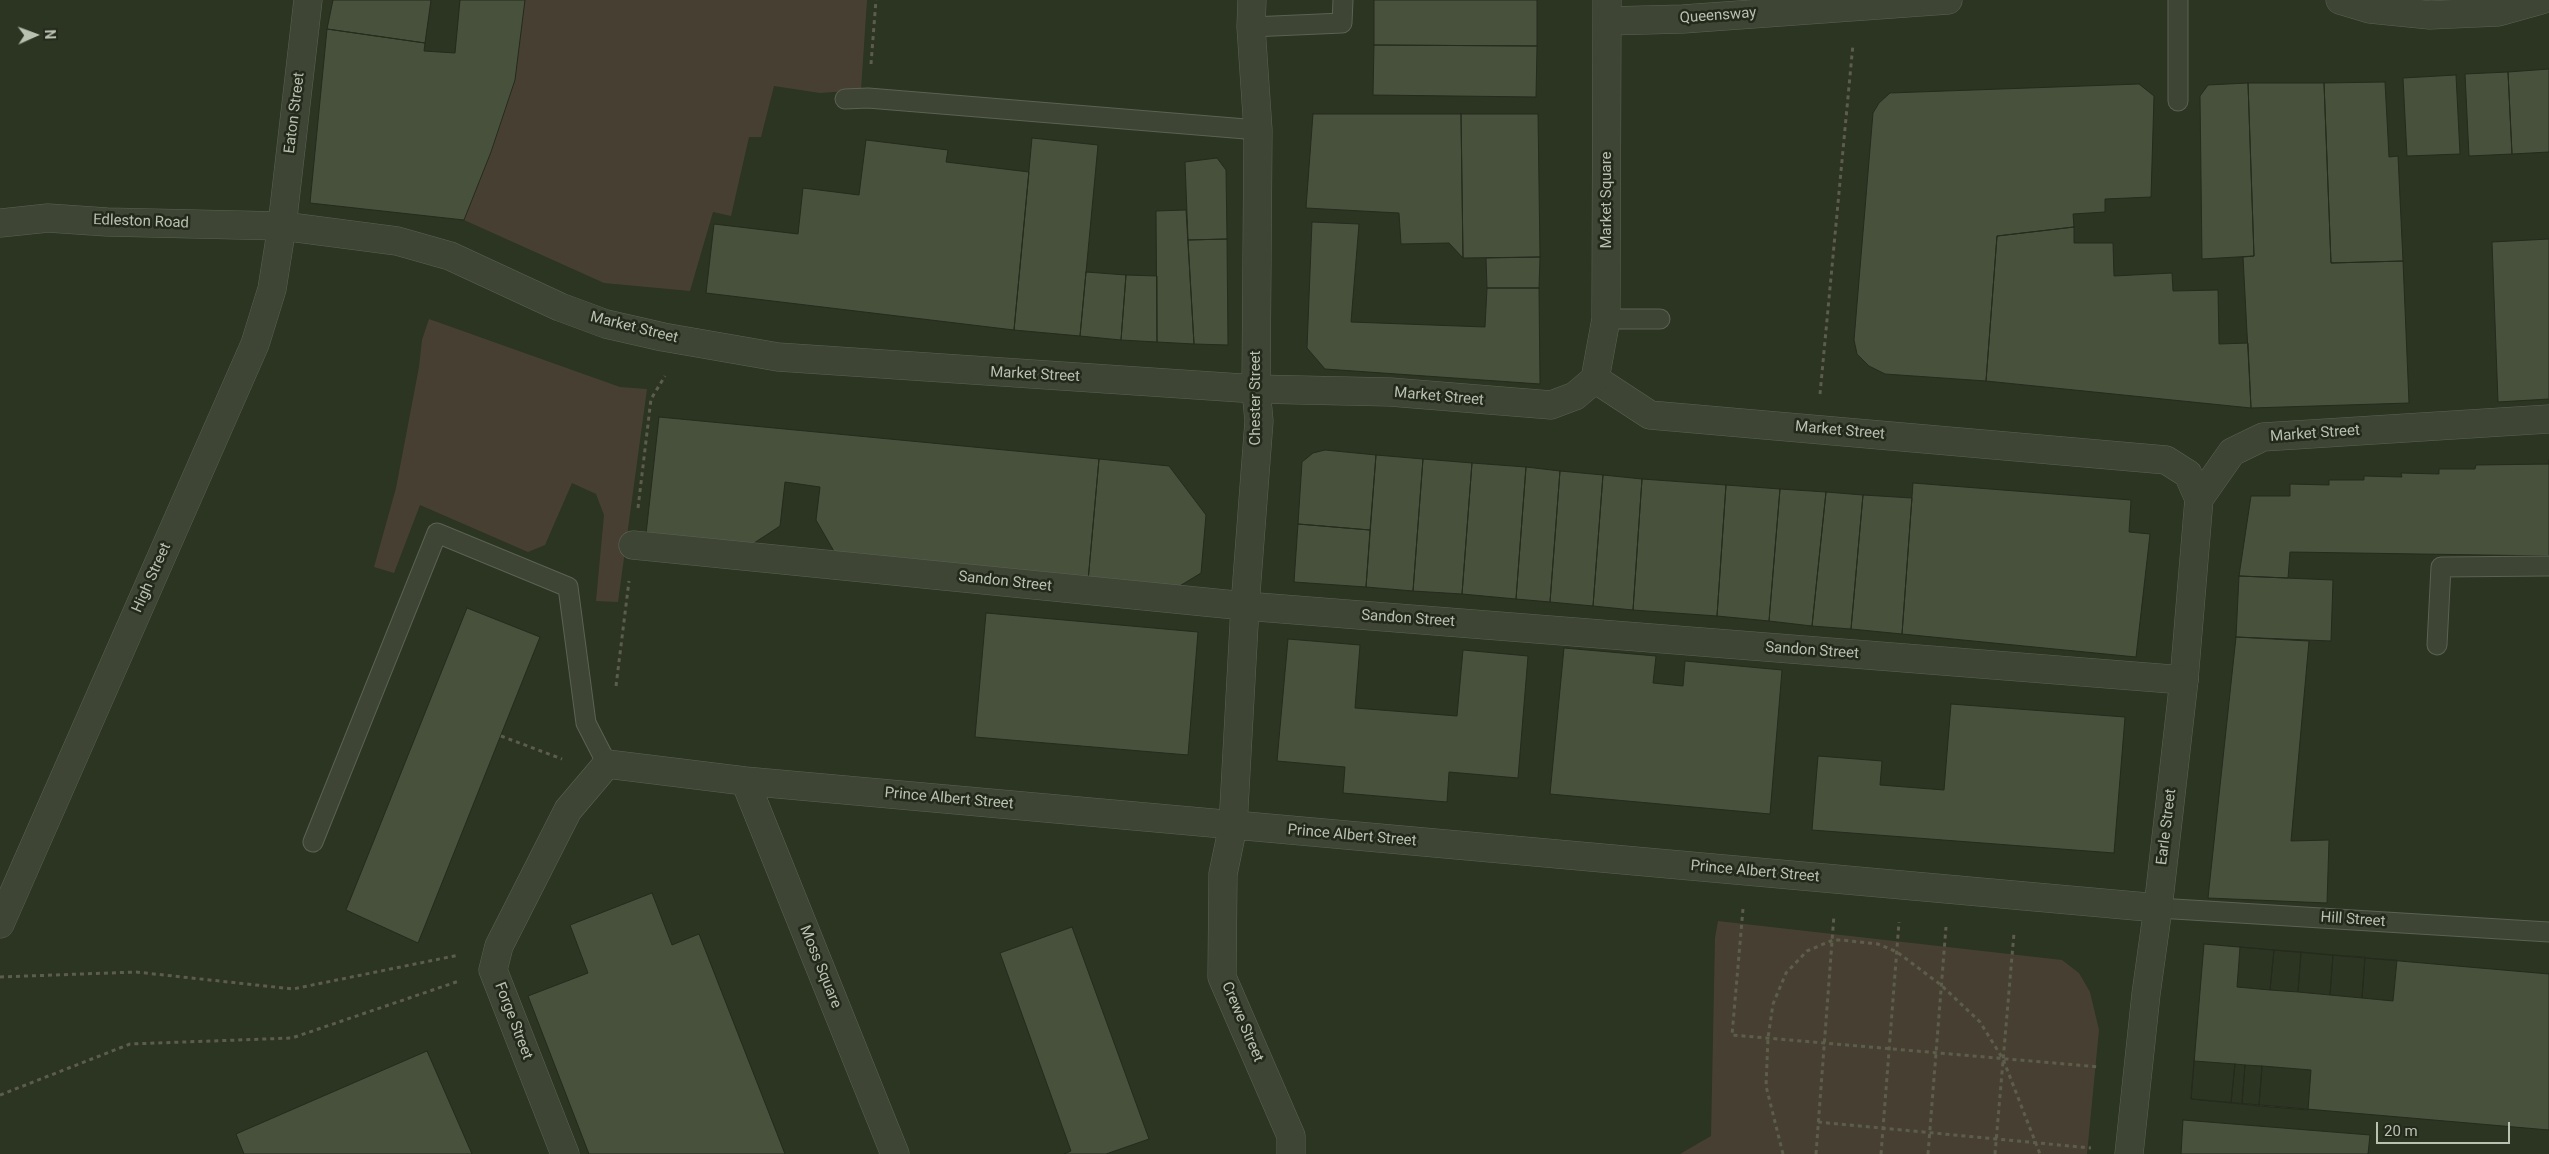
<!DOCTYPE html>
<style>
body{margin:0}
#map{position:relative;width:2549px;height:1154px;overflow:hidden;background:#2c3422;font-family:Roboto,sans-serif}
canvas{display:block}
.north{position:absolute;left:10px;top:10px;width:50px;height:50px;-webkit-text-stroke:4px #23291b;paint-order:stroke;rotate:88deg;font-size:14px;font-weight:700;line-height:20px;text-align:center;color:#b9c1b0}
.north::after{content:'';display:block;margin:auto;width:18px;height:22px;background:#b9c1b0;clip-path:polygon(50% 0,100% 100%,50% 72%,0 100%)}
.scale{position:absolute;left:2376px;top:1122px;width:134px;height:22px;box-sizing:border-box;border:2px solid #b9c1b0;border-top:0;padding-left:6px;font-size:15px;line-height:18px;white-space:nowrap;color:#b9c1b0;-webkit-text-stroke:4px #23291b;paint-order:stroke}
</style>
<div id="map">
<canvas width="2549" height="1154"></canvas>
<div class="north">N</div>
<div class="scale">20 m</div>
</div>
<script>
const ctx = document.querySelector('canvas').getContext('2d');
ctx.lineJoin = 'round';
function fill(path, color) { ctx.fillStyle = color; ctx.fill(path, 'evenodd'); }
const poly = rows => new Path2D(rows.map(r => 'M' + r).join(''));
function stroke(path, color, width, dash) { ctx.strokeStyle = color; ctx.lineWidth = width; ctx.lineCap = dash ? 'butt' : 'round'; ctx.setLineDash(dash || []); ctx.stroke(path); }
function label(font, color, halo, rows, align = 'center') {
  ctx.font = font + ' Roboto,sans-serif'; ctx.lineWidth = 5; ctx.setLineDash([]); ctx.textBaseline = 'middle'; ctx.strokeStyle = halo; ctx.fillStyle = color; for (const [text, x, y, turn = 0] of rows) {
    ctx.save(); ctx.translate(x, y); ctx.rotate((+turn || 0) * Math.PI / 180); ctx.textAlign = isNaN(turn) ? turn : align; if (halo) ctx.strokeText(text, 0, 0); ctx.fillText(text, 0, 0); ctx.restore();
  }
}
const green = poly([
 [525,0,867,0,861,90,820,93,774,86,761,137,749,137,731,216,713,212,690,291,604,283,464,220,515,80],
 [429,319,620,387,647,389,618,602,596,601,604,515,596,494,572,483,545,545,528,552,420,505,394,573,374,567,396,488,419,367,422,340],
 [1718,921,2062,960,2079,973,2090,992,2099,1030,2087,1154,1680,1154,1711,1136,1715,938]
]);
const building = poly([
 [333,0,431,0,425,43,327,29,333,0],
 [460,0,525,0,515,80,491,152,464,220,310,203,327,29,425,43,424,51,455,53,460,0],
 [1374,0,1537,0,1537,46,1374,45,1374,0],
 [1374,45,1537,46,1536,97,1373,95,1374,45],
 [2549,69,2549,152,2512,154,2508,72,2549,69],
 [2508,72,2512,154,2469,156,2465,74,2508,72],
 [2456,75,2460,154,2407,156,2403,78,2456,75],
 [2385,82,2389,157,2398,156,2403,261,2331,263,2324,83,2385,82],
 [2248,83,2324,83,2331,263,2403,261,2409,403,2251,408,2243,257,2254,256,2248,83],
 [2248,83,2254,256,2202,259,2200,96,2208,85,2248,83],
 [2139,84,2154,96,2151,197,2105,199,2105,212,2073,214,2074,227,1997,236,1986,381,1885,374,1869,366,1857,354,1854,340,1873,113,1879,103,1890,93,2139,84],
 [1313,114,1461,114,1463,258,1449,243,1401,244,1399,213,1306,208,1313,114],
 [1461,114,1538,114,1540,257,1463,258,1461,114],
 [1032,138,1098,145,1080,336,1014,330,1032,138],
 [866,140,948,150,946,162,1029,172,1014,330,706,293,714,224,798,234,803,188,859,195,866,140],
 [1217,158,1226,170,1227,239,1188,240,1185,162,1217,158],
 [1186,210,1194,344,1157,342,1156,211,1186,210],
 [1312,222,1359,224,1351,322,1485,327,1487,288,1539,288,1540,384,1325,369,1307,348,1312,222],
 [2074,227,2074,243,2113,243,2114,276,2172,273,2173,291,2218,290,2219,344,2248,343,2251,408,1986,381,1997,236,2074,227],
 [1227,239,1228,345,1194,344,1188,240,1227,239],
 [2549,239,2549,399,2498,402,2492,242,2549,239],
 [1540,257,1539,288,1487,288,1486,258,1540,257],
 [1086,272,1126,275,1121,340,1080,336,1086,272],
 [1126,275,1157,276,1157,342,1121,340,1126,275],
 [659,417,1099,459,1088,581,835,553,816,520,820,487,785,482,780,526,751,545,646,534,659,417],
 [1325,450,1376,455,1370,530,1298,524,1302,462,1313,453,1325,450],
 [1376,455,1423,459,1413,591,1366,587,1376,455],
 [1099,459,1169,466,1206,515,1201,573,1178,587,1088,581,1099,459],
 [1423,459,1472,463,1462,594,1413,591,1423,459],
 [2549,460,2549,556,2290,552,2288,578,2239,576,2251,496,2290,496,2290,484,2329,485,2329,480,2364,480,2364,476,2402,477,2401,473,2439,474,2439,469,2475,469,2476,465,2549,464,2549,460],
 [1472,463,1526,467,1516,599,1462,594,1472,463],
 [1526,467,1560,471,1550,602,1516,599,1526,467],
 [1560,471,1603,475,1593,606,1550,602,1560,471],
 [1603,475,1642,479,1633,610,1593,606,1603,475],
 [1642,479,1726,485,1717,616,1633,610,1642,479],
 [1913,483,2131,500,2129,532,2150,534,2136,657,1902,634,1913,483],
 [1726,485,1780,489,1769,621,1717,616,1726,485],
 [1780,489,1826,492,1812,626,1769,621,1780,489],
 [1826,492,1863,495,1851,629,1812,626,1826,492],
 [1863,495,1912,498,1902,634,1851,629,1863,495],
 [1298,524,1370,530,1366,587,1294,582,1298,524],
 [2239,576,2333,580,2331,641,2236,637,2239,576],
 [467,608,540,637,418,943,346,910,467,608],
 [986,613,1198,632,1188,755,975,737,986,613],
 [2236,637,2309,641,2291,841,2329,840,2327,903,2208,898,2236,637],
 [1288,639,1360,645,1355,708,1457,716,1463,650,1528,656,1518,778,1449,772,1447,802,1343,793,1345,767,1277,761,1288,639],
 [1564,648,1656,656,1653,683,1683,686,1685,661,1782,670,1770,814,1550,794,1564,648],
 [1951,704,2125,717,2114,853,1812,830,1818,756,1882,761,1880,785,1944,790,1951,704],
 [652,893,672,945,699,934,785,1154,589,1154,528,996,588,973,570,925,652,893],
 [1072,927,1149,1139,1106,1154,1064,1154,1071,1151,1000,953,1072,927],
 [2204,944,2549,974,2549,1130,2191,1099,2204,944],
 [2240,947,2274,950,2270,990,2237,987,2240,947],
 [2274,950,2301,952,2298,992,2270,990,2274,950],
 [2301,952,2333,955,2330,995,2298,992,2301,952],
 [2333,955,2365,957,2362,998,2330,995,2333,955],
 [2365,958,2397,960,2393,1001,2362,998,2365,958],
 [427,1051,472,1154,244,1154,236,1134,427,1051],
 [2194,1061,2235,1064,2231,1103,2191,1099,2194,1061],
 [2235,1064,2245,1065,2242,1104,2231,1103,2235,1064],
 [2245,1065,2262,1066,2259,1106,2242,1104,2245,1065],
 [2262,1066,2311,1070,2308,1110,2259,1106,2262,1066],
 [2183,1120,2370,1135,2368,1154,2181,1154,2183,1120]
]);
const path = poly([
 [871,64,876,0],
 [1820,394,1853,44],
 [638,508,651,399,665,376],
 [616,686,629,581],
 [501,736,562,759],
 [1743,909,1732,1035,2100,1067],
 [0,977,136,972,293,989,459,955],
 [0,1095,130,1044,292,1038,459,981],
 [1818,1122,2091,1148],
 [1783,1154,1766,1086,1768,1038,1773,1004,1786,973,1807,951,1833,940,1841,940,1878,944,1897,952,1941,985,1980,1022,2003,1059,2040,1154],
 [1816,1154,1834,915],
 [1881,1154,1899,922],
 [1928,1154,1946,927],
 [1995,1154,2014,933]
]);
const service = poly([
 [1251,27,1342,23,1343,0],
 [845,99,868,98,1258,130],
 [2178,101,2178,0],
 [1606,319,1660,319],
 [2437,645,2441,567,2549,566],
 [313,842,437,533,568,587,586,723,607,764],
 [2158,908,2549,932]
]);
const pedestrian = poly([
 [2340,0,2370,9,2430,15,2498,12,2541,0],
 [1608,21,1683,19,1948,0],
 [1595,379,1650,415,2166,460,2188,474,2199,499,2184,680,2158,908],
 [2199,499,2232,452,2263,437,2549,419]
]);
const minor = poly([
 [1252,0,1251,27,1258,130,1256,389,1259,421,1245,606,1233,826,1223,874,1222,977,1291,1136,1291,1154],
 [633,545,1245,606,2184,680],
 [745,781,895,1154],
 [0,924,255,344,272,289,282,226,308,0],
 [565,1154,493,970,499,946,568,810,607,764,745,781,2158,908,2146,994,2129,1154]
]);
const tertiary = poly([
 [0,223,48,218,107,222,282,226,397,241,450,256,560,307,606,324,663,337,778,357,1256,389,1390,392,1551,405,1575,396,1595,379,1606,319,1607,0]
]);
const streetNames = [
 ["Queensway",1718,16,-4],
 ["Eaton Street",295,113,-83],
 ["Market Square",1607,200,-90],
 ["Edleston Road",141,222,2],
 ["Market Street",634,328,14],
 ["Market Street",1035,375,3],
 ["Market Street",1439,397,5],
 ["Chester Street",1256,398,-90],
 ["Market Street",1840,431,5],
 ["Market Street",2315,434,-4],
 ["High Street",152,578,-66],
 ["Sandon Street",1005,582,6],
 ["Sandon Street",1408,619,4],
 ["Sandon Street",1812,651,4],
 ["Prince Albert Street",949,799,5],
 ["Earle Street",2167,827,-83],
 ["Prince Albert Street",1352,836,5],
 ["Prince Albert Street",1755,872,5],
 ["Hill Street",2353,920,4],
 ["Moss Square",820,967,68],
 ["Forge Street",513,1021,69],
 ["Crewe Street",1242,1022,67]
];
fill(green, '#474032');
fill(building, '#48513c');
stroke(building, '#252b1d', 1);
stroke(service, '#5c6253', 21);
stroke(pedestrian, '#5c6253', 29);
stroke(minor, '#5c6253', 29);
stroke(tertiary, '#5c6253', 29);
stroke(path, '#5d5d4c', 3, [4, 4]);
stroke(service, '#3e4535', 19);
stroke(pedestrian, '#3e4535', 28);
stroke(minor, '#3e4535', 28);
stroke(tertiary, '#3e4535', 28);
label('15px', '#b9c1b0', '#23291b', streetNames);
</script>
